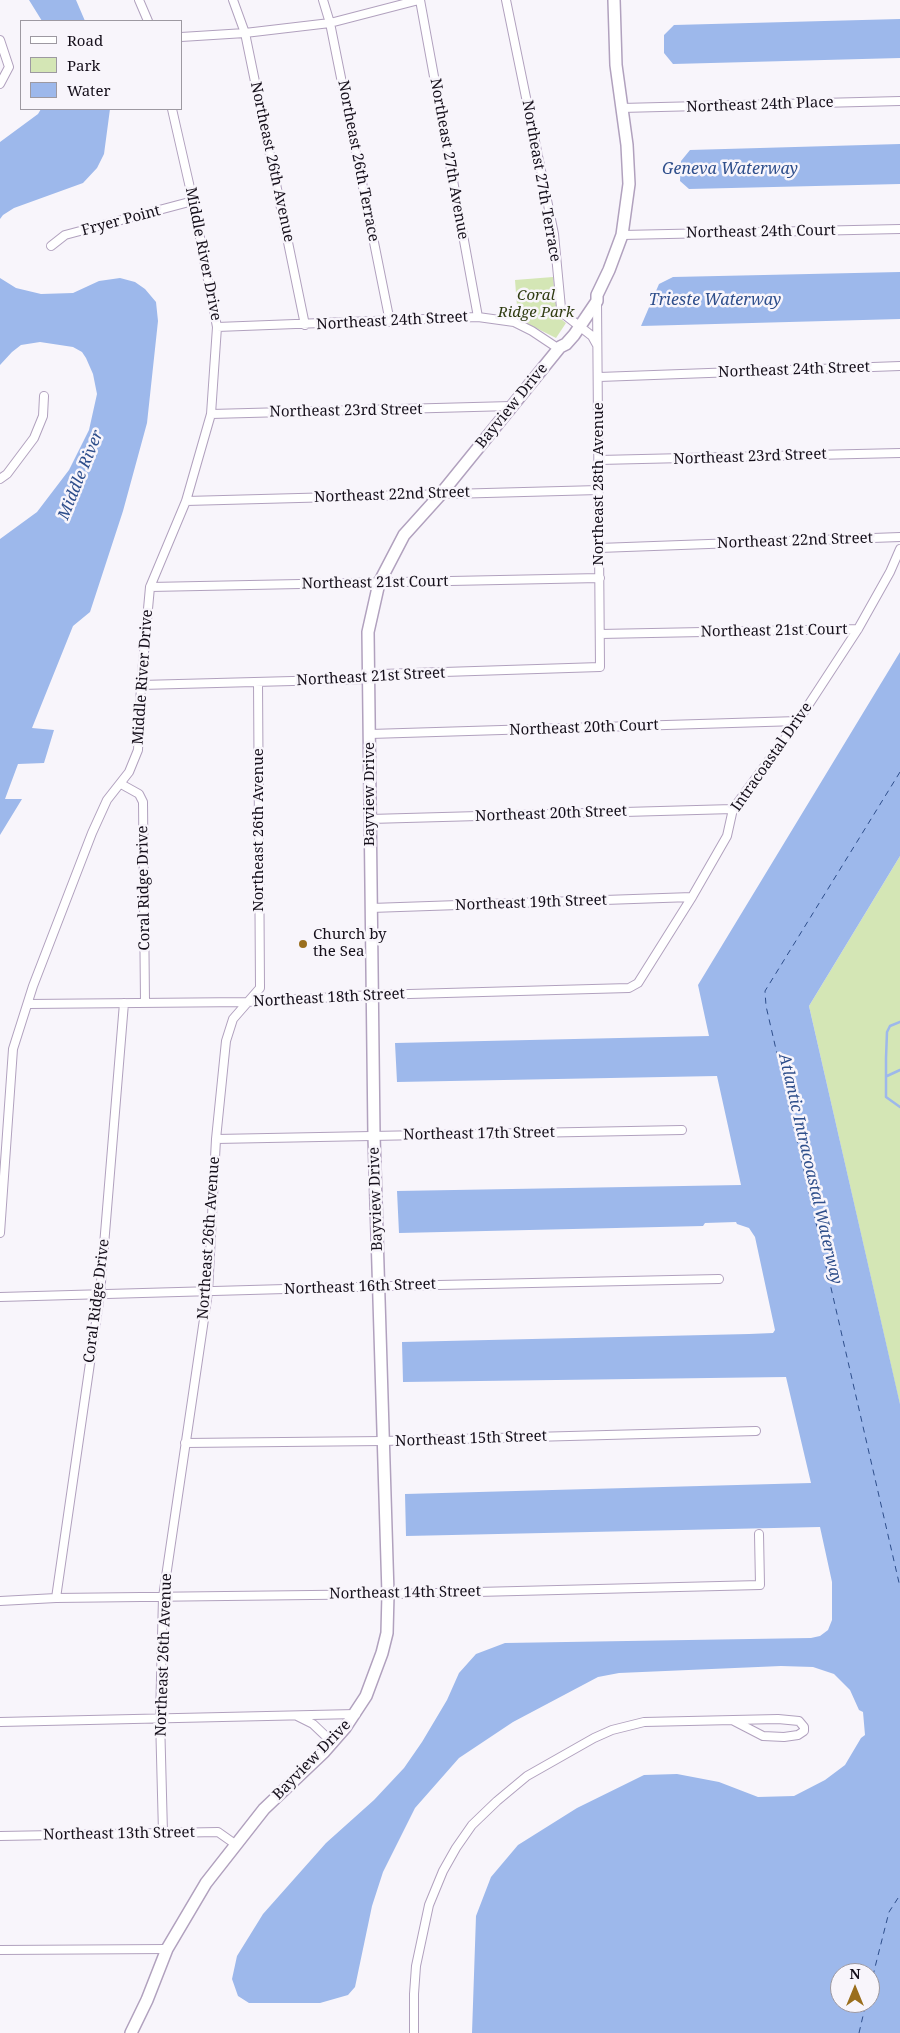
<!DOCTYPE html>
<style>
body{margin:0}
#map{position:relative;width:900px;height:2033px;overflow:hidden;background:#f8f5fb;font-family:"Noto Serif",serif}
canvas{display:block}
.legend{position:absolute;left:20px;top:20px;width:162px;height:90px;box-sizing:border-box;background:#f8f5fb;border:1px solid #9d99a1;margin:0;padding:6px 9px;list-style:none;font-size:15px;color:#150f1a}
.legend li{display:flex;align-items:center;gap:10px;height:25px}
.legend b{width:25px;border:1px solid #9d99a1}
.north{position:absolute;left:830px;top:1963px;width:50px;height:50px;box-sizing:border-box;background:#f8f5fb;border:1px solid #9d99a1;border-radius:50%;rotate:0deg;font-size:14px;font-weight:700;line-height:20px;text-align:center;color:#150f1a}
.north::after{content:'';display:block;margin:auto;width:18px;height:22px;background:#9a6e1d;clip-path:polygon(50% 0,100% 100%,50% 72%,0 100%)}
</style>
<div id="map">
<canvas width="900" height="2033"></canvas>
<ul class="legend">
<li><b style="height:6px;background:#fff"></b>Road</li>
<li><b style="height:14px;background:#d4e6b5"></b>Park</li>
<li><b style="height:14px;background:#9db8eb"></b>Water</li>
</ul>
<div class="north">N</div>
</div>
<script>
const ctx = document.querySelector('canvas').getContext('2d');
ctx.lineJoin = 'round';
function fill(path, color) { ctx.fillStyle = color; ctx.fill(path, 'evenodd'); }
const poly = rows => new Path2D(rows.map(r => 'M' + r).join(''));
function stroke(path, color, width, dash) { ctx.strokeStyle = color; ctx.lineWidth = width; ctx.lineCap = dash ? 'butt' : 'round'; ctx.setLineDash(dash || []); ctx.stroke(path); }
function label(font, color, halo, rows, align = 'center') {
  ctx.font = font + ' "Noto Serif",serif'; ctx.lineWidth = 5; ctx.setLineDash([]); ctx.textBaseline = 'middle'; ctx.strokeStyle = halo; ctx.fillStyle = color; for (const [text, x, y, turn = 0] of rows) {
    ctx.save(); ctx.translate(x, y); ctx.rotate((+turn || 0) * Math.PI / 180); ctx.textAlign = isNaN(turn) ? turn : align; if (halo) ctx.strokeText(text, 0, 0); ctx.fillText(text, 0, 0); ctx.restore();
  }
}
const green = poly([
 [553,277,557,316,566,323,556,338,518,319,515,280],
 [900,856,900,1405,809,1006]
]);
const water = poly([
 [29,0,76,0,85,21,42,21],
 [900,19,900,58,673,64,664,53,664,35,674,25],
 [41,109,110,109,104,154,97,168,83,183,14,208,3,215,0,219,0,142,38,114],
 [900,144,900,184,689,189,680,181,681,161,690,150],
 [900,272,900,319,641,326,659,284,673,277],
 [0,278,16,288,41,294,73,293,99,281,120,278,135,282,145,289,156,302,158,321,147,423,123,511,90,612,73,626,32,728,54,730,44,763,18,764,5,799,22,799,0,835,0,539,37,512,69,470,89,430,97,394,93,374,86,358,82,352,73,347,40,342,21,345,12,352,0,365],
 [900,652,900,856,809,1006,900,1404,900,2033,472,2033,476,1916,491,1877,518,1845,577,1808,644,1775,677,1774,719,1782,758,1797,794,1796,825,1780,845,1765,861,1738,865,1735,863,1712,859,1710,850,1690,834,1674,813,1667,781,1666,619,1673,598,1677,513,1722,459,1758,415,1808,383,1872,372,1906,355,1987,348,1995,320,2003,249,2003,238,1996,232,1979,237,1956,263,1914,326,1843,374,1800,404,1768,422,1742,447,1700,459,1673,476,1654,505,1643,811,1638,820,1636,828,1630,832,1620,832,1582,820,1527,406,1536,405,1494,811,1483,786,1377,403,1382,402,1342,749,1334,773,1333,775,1330,755,1237,749,1228,737,1224,736,1222,705,1223,703,1226,399,1233,397,1191,741,1185,717,1076,397,1082,395,1043,709,1036,698,985],
 [840,1973,870,1973,870,2003,840,2003]
]);
const stream = poly([
 [900,1022,890,1026,887,1032,886,1058,886,1097,900,1107],
 [887,1076,900,1070]
]);
const ferry = poly([
 [900,772,765,991,766,1006,900,1587],
 [870,1987,889,1912,900,1895],
 [859,2033,866,2003]
]);
const street = poly([
 [139,0,148,21],
 [233,0,245,33,305,325],
 [323,0,330,23,390,322],
 [420,0,478,317],
 [506,0,554,234,561,308,565,315,592,336,597,345],
 [181,37,245,33,330,23,419,0],
 [0,40,9,67,0,84],
 [621,108,900,101],
 [622,235,900,229],
 [51,246,65,235,193,201],
 [217,327,478,317,514,322,532,331,559,349],
 [599,377,900,366],
 [211,414,511,406],
 [599,460,900,453],
 [0,479,7,474,34,438,43,416,44,396],
 [186,501,599,490],
 [599,548,900,537],
 [150,587,600,578],
 [600,634,858,629],
 [141,685,368,679,381,674,600,667,597,301],
 [370,734,798,721],
 [121,784,139,794,143,802,145,1002],
 [370,819,733,809],
 [371,908,692,897],
 [28,1004,247,1002,373,995,629,988,638,983,692,897,727,836,733,809,798,721,858,629,890,572,900,549],
 [216,1139,682,1130],
 [0,1233,13,1049,33,986,92,833,107,800,129,772,138,750,141,685,150,587,186,501,211,414,217,327,193,201,172,109],
 [0,1297,392,1286,719,1279],
 [185,1443,383,1441,756,1431],
 [56,1598,100,1294,124,1003],
 [0,1601,56,1598,396,1594,760,1585,759,1534],
 [297,1716,313,1724,333,1743],
 [0,1722,356,1714],
 [163,1833,160,1718,163,1597,208,1292,216,1139,226,1041,233,1019,260,988,258,682],
 [0,1836,218,1832,235,1844],
 [0,1950,167,1949],
 [414,2033,414,1994,416,1966,429,1905,443,1871,456,1848,472,1825,497,1801,527,1776,594,1738,612,1730,644,1722,778,1719,799,1721,804,1727,804,1731,798,1735,784,1737,763,1736,734,1721]
]);
const secondary = poly([
 [131,2033,147,2000,167,1949,206,1883,264,1809,324,1752,345,1728,366,1696,382,1653,387,1633,388,1594,374,1136,368,632,379,583,404,535,440,495,560,347,566,344,574,335,597,301,597,295,609,270,622,235,629,184,627,145,616,65,614,0]
]);
const markers = [
 [303,944,5,"#9a6e1d"]
];
const streetNames = [
 ["Northeast 24th Place",760,105,-2],
 ["Northeast 27th Avenue",449,159,80],
 ["Northeast 26th Terrace",358,161,79],
 ["Northeast 26th Avenue",272,162,78],
 ["Northeast 27th Terrace",541,181,80],
 ["Fryer Point",121,221,-15],
 ["Northeast 24th Court",761,232,-1],
 ["Middle River Drive",203,254,79],
 ["Northeast 24th Street",392,321,-3],
 ["Northeast 24th Street",794,370,-2],
 ["Bayview Drive",512,406,-51],
 ["Northeast 23rd Street",346,411,-1],
 ["Northeast 23rd Street",750,457,-2],
 ["Northeast 28th Avenue",599,484,-90],
 ["Northeast 22nd Street",392,495,-2],
 ["Northeast 22nd Street",795,541,-2],
 ["Northeast 21st Court",375,583,-1],
 ["Northeast 21st Court",774,631,-1],
 ["Middle River Drive",143,677,-86],
 ["Northeast 21st Street",371,677,-3],
 ["Northeast 20th Court",584,728,-2],
 ["Intracoastal Drive",772,757,-55],
 ["Bayview Drive",370,794,-90],
 ["Northeast 20th Street",551,814,-2],
 ["Northeast 26th Avenue",259,830,-90],
 ["Coral Ridge Drive",144,888,-91],
 ["Northeast 19th Street",531,903,-2],
 ["Northeast 18th Street",329,998,-3],
 ["Northeast 17th Street",479,1134,-1],
 ["Bayview Drive",376,1199,-92],
 ["Northeast 26th Avenue",209,1238,-86],
 ["Northeast 16th Street",360,1287,-2],
 ["Coral Ridge Drive",97,1301,-83],
 ["Northeast 15th Street",471,1439,-2],
 ["Northeast 14th Street",405,1593,-1],
 ["Northeast 26th Avenue",164,1655,-88],
 ["Bayview Drive",312,1760,-46],
 ["Northeast 13th Street",119,1834,-1]
];
const parkNames = [
 ["Coral",536,296],
 ["Ridge Park",536,313]
];
const poiNames = [
 ["Church by",313,935],
 ["the Sea",313,952]
];
const waterNames = [
 ["Geneva Waterway",730,169],
 ["Trieste Waterway",715,300],
 ["Middle River",81,475,-68],
 ["Atlantic Intracoastal Waterway",810,1169,77]
];
fill(green, '#d4e6b5');
fill(water, '#9db8eb');
stroke(stream, '#9db8eb', 2.5);
stroke(ferry, '#2e4e8b', 1, [6, 5]);
stroke(street, '#b1a1be', 10);
stroke(secondary, '#b1a1be', 14);
stroke(street, '#fff', 8);
stroke(secondary, '#fff', 11);
for (const [x, y, r, color] of markers) { const dot = new Path2D(); dot.arc(x, y, r, 0, 2 * Math.PI); ctx.fillStyle = color; ctx.fill(dot); stroke(dot, '#f8f5fb', 2); }
label('15px', '#150f1a', '#f8f5fb', streetNames);
label('italic 15px', '#303c12', '#f8f5fb', parkNames);
label('15px', '#150f1a', '#f8f5fb', poiNames, 'left');
label('italic 16px', '#2e4e8b', '#f8f5fb', waterNames);
</script>
